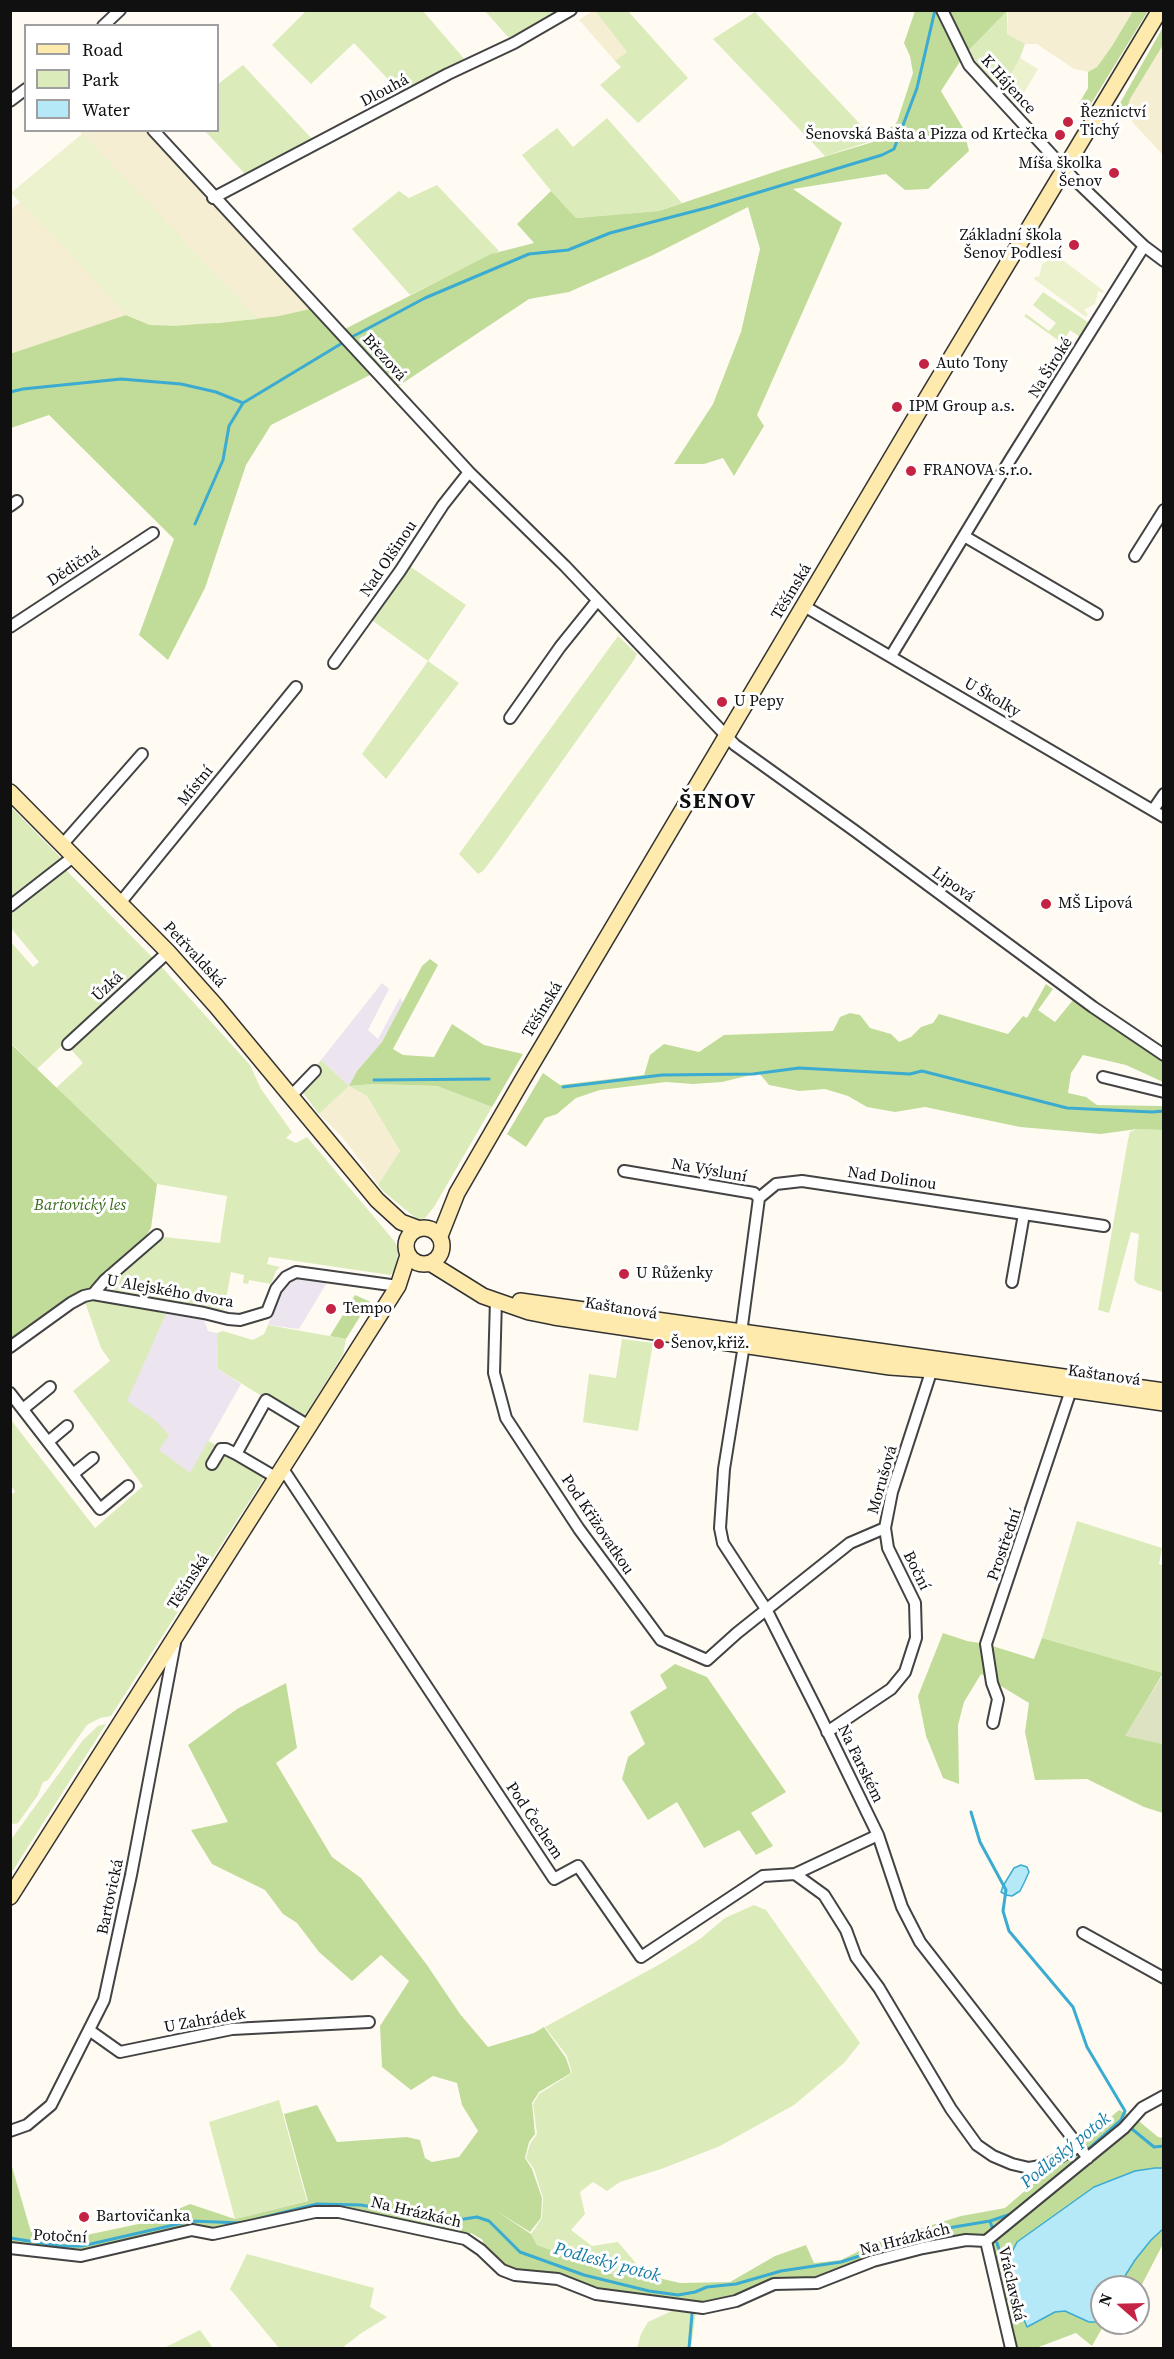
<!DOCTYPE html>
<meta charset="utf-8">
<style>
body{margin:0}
#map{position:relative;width:1174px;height:2359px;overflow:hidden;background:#fffbf3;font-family:"Source Serif 4",serif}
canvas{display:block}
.frame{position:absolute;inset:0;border:12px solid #101010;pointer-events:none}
.legend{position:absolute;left:24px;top:24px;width:195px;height:108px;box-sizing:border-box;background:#fff;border:2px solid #9f9f9f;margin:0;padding:8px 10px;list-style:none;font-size:18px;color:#101010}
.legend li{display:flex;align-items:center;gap:12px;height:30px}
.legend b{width:30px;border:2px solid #9f9f9f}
.north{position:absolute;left:1090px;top:2275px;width:60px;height:60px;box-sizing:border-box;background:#fff;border:2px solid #9f9f9f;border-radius:50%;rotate:290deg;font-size:16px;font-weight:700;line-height:24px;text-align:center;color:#101010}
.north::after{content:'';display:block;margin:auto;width:21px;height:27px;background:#c52343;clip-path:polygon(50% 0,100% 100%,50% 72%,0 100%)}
</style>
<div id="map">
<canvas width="1174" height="2359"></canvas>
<div class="frame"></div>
<ul class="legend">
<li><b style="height:8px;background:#ffeaae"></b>Road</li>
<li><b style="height:16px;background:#dbebba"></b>Park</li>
<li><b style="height:16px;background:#b6e9f8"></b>Water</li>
</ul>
<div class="north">N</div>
</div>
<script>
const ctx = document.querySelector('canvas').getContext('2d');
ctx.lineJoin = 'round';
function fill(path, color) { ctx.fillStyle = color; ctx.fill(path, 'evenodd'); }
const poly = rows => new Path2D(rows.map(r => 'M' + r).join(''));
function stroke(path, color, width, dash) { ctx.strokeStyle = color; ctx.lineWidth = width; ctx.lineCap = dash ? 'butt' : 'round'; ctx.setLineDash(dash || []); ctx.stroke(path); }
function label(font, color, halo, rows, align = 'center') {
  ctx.font = font + ' "Source Serif 4",serif'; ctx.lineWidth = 6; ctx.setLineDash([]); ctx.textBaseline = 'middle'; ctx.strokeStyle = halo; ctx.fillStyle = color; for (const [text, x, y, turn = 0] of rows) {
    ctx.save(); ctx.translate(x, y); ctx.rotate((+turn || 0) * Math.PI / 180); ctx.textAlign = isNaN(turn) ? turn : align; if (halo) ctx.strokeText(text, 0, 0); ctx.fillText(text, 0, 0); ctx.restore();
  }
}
const industrial = poly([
 [382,983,389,989,368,1030,378,1039,400,998,403,1002,382,1042,357,1071,349,1086,321,1060],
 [295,1278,328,1281,299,1329,268,1325,283,1287],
 [166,1314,204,1319,208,1331,217,1333,218,1369,241,1384,190,1474,158,1450,126,1401]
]);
const farmland = poly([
 [592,11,595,11,627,52,615,61,579,20],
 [1008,11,1133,11,1112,46,1097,67,1088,72,1074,69,1037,44,1022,44,1007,34],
 [1163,45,1163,155,1133,123,1127,109,1130,99],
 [79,131,148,131,314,308,279,316,11,354,10,210,20,202,11,193,82,134],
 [349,1086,367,1096,400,1151,378,1185,343,1138,319,1114]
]);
const green = poly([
 [306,11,423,11,466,61,402,94,354,43,311,84,272,45],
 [552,11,554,13,509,38,485,11],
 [595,11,628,11,688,78,638,123,600,85,621,67,615,61,627,52],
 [1007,11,1007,34,1025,44,1020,58,1000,94,973,65,966,53],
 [755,12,875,140,825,156,713,39],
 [243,65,314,141,246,175,205,131,218,130,218,84],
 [607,118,682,203,659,211,576,218,551,191,522,155,557,128,573,147],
 [437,185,499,251,410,295,352,229,399,191,409,198],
 [1043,292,1092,325,1083,339,1070,330,1062,343,1024,316,1026,314,1049,331,1056,323,1033,305],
 [408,565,466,605,428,661,459,683,386,779,362,754,428,661,369,618],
 [618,636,637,654,634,660,496,854,483,871,478,874,459,854],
 [10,806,63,860,10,901],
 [64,868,154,959,37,1069,11,1043,10,941,33,967,39,962,11,928,11,910],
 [158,963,250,1065,261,1089,292,1132,286,1138,296,1143,307,1137,395,1242,399,1251,393,1273,390,1275,269,1257,267,1264,280,1267,276,1271,271,1284,249,1280,248,1284,243,1283,244,1275,231,1272,224,1310,117,1293,109,1286,109,1281,164,1237,220,1243,221,1235,227,1196,157,1184,56,1088,83,1063,69,1047],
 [321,1060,349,1086,374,1084,437,1086,492,1107,434,1207,425,1218,418,1220,384,1192,378,1185,400,1151,367,1096,349,1086,319,1114,297,1085,309,1076],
 [1137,1129,1163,1130,1163,1292,1138,1284,1134,1280,1139,1234,1131,1232,1109,1313,1098,1310,1128,1140,1130,1132],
 [92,1298,166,1314,127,1401,156,1421,169,1435,159,1450,190,1473,208,1441,268,1472,111,1716,100,1718,87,1725,48,1780,43,1782,38,1795,18,1823,14,1824,10,1823,10,1495,15,1492,11,1485,11,1420,95,1528,143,1486,73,1391,110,1361,101,1348,85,1302],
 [268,1325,346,1339,343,1354,302,1421,218,1369,217,1333,223,1331,253,1340,264,1334],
 [622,1339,653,1343,638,1431,583,1422,589,1374,616,1378],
 [1077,1521,1162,1548,1159,1564,1164,1566,1163,1673,1042,1638],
 [106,1724,14,1869,11,1873,10,1841,83,1740,98,1726],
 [754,1905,766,1910,860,2043,844,2063,794,2105,720,2146,664,2168,620,2182,607,2191,593,2182,580,2192,585,2214,571,2230,592,2246,618,2242,646,2275,608,2274,576,2259,537,2245,531,2234,542,2218,543,2198,534,2169,526,2158,530,2144,537,2134,533,2104,539,2094,572,2073,567,2056,545,2027,662,1963,700,1939,725,1918],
 [279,2100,307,2201,235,2219,209,2122],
 [247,2254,374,2288,370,2307,387,2317,360,2334,342,2348,279,2348,230,2289],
 [674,2310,696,2311,691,2348,637,2348,641,2334,648,2322],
 [200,2330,213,2348,164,2348]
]);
const forest = poly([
 [915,11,938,11,961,60,941,91,963,128,969,151,928,189,905,190,886,174,793,189,842,223,757,415,764,426,734,476,723,458,704,464,674,464,713,404,741,332,760,249,748,207,653,255,569,292,529,299,394,389,343,330,491,254,534,243,517,224,551,191,576,218,659,211,783,169,873,142,897,122,913,73,910,56,904,43],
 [947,11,1007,11,966,53],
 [1133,11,1148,11,1089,107,1083,104,1081,108,1078,105,1088,88,1088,72,1097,67,1112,46],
 [1163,27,1163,45,1130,99,1127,109,1115,112],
 [314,308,374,373,271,425,246,465,205,588,168,660,139,635,174,539,49,415,11,428,10,354,126,315,150,325,220,323,279,316],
 [430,959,438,965,393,1049,403,1055,434,1057,452,1024,484,1045,523,1054,492,1107,437,1086,374,1084,349,1086,357,1071,382,1042,422,966],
 [1046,984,1053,989,1038,1010,1055,1022,1073,1000,1163,1062,1163,1082,1126,1065,1083,1055,1071,1073,1068,1093,1086,1097,1097,1105,1163,1106,1163,1130,1137,1129,1101,1134,1020,1127,925,1107,895,1112,867,1107,848,1096,825,1089,799,1091,769,1085,759,1073,722,1082,693,1084,666,1082,600,1090,576,1098,557,1114,545,1118,526,1147,507,1134,543,1073,560,1085,644,1075,650,1055,664,1044,699,1052,724,1035,833,1031,840,1017,850,1013,860,1015,870,1028,891,1034,899,1042,911,1037,921,1027,933,1023,939,1014,1008,1034,1023,1016,1027,1018],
 [10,1043,157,1184,151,1228,141,1244,93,1294,10,1347],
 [355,1295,373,1303,361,1315,346,1339,330,1336],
 [943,1633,967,1641,986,1644,1034,1659,1042,1638,1163,1673,1126,1735,1163,1744,1163,1813,1144,1807,1087,1779,1035,1780,1025,1732,1029,1703,981,1674,964,1702,958,1725,959,1784,943,1778,926,1736,918,1696],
 [675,1664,707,1677,786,1792,751,1813,773,1846,756,1855,739,1830,704,1848,677,1802,648,1820,622,1779,628,1757,645,1744,630,1712,667,1688,660,1675],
 [286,1683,297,1748,276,1763,332,1857,361,1878,427,1965,460,2014,488,2047,534,2033,544,2027,566,2058,571,2073,539,2092,532,2103,535,2134,529,2142,525,2158,532,2169,542,2198,541,2218,530,2232,495,2210,531,2234,537,2245,576,2259,608,2274,646,2275,680,2283,730,2282,775,2256,806,2245,814,2263,841,2260,877,2242,961,2216,1005,2208,1063,2158,1072,2154,1079,2155,1084,2159,984,2239,965,2239,817,2281,773,2283,736,2299,704,2306,637,2297,514,2273,482,2249,483,2240,471,2233,465,2237,340,2210,212,2232,192,2228,81,2255,11,2247,10,2160,31,2232,54,2236,77,2237,148,2222,190,2204,235,2219,308,2201,284,2114,317,2105,337,2142,407,2137,420,2140,425,2158,432,2162,459,2157,478,2131,462,2105,457,2083,433,2076,411,2090,382,2067,380,2026,409,1981,381,1955,352,1981,319,1952,297,1923,283,1914,265,1890,212,1864,191,1830,228,1822,188,1745,237,1709],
 [1119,2110,1134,2117,1158,2137,1163,2138,1163,2244,1138,2292,1138,2287,1102,2287,1102,2323,1105,2323,1092,2346,1076,2333,1036,2348,1011,2348,986,2241,1092,2153,1082,2142]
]);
const cemetery = poly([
 [1163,1674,1163,1744,1125,1736]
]);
const pitch = poly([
 [1020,58,1038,69,1015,108,1000,94],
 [83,134,258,319,175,326,150,325,126,315,68,251,11,193],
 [1053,253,1104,291,1103,293,1098,291,1095,304,1084,310,1088,314,1086,317,1034,279,1036,276,1039,277,1042,264,1052,258,1050,257]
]);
const water = poly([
 [1021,1865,1027,1867,1029,1872,1024,1883,1020,1891,1012,1896,1006,1895,1001,1892,1003,1886,1014,1868,1021,1865],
 [1155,2168,1163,2168,1163,2229,1151,2240,1135,2260,1118,2287,1102,2287,1102,2312,1096,2322,1089,2322,1065,2311,1055,2312,1027,2327,1018,2305,1009,2258,1017,2242,1094,2187,1135,2171,1155,2168]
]);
const stream = poly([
 [350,338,425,298,529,254,568,250,610,233,710,207,882,155,894,149,917,88,935,10],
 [10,392,23,389,121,379,181,384,216,392,243,403,344,342],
 [195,524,223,460,229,426,243,403],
 [374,1080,489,1079],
 [563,1087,662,1075,753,1074,799,1068,910,1074,922,1071,1067,1108,1152,1112,1164,1111],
 [971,1812,980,1842,1006,1890,1003,1911,1009,1931,1073,2007,1087,2047,1125,2111,1121,2120],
 [1060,2174,1121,2120,1154,2147,1164,2146],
 [257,2219,317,2204,361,2205,451,2221,477,2217,489,2221,520,2252,584,2275,649,2291,678,2295,695,2292,707,2287,736,2284,781,2271,841,2262,942,2229,990,2221,1011,2214],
 [990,2221,992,2227],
 [10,2238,61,2246,82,2246,191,2221,242,2223],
 [997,2243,1002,2258,1012,2267],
 [689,2348,692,2314]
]);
const street = poly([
 [942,10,969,65,1073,178,1144,246,1164,261],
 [103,26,120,10],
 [10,101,26,89],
 [153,130,469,472,565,566,735,745,855,831,1093,1007,1164,1055],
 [213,198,448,74,514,43,571,10],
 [10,506,17,501],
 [964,536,1097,614],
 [1135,556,1164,510],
 [804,606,1164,817],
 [10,627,153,533],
 [891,656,1010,460,1144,246],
 [334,663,400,571,443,505,469,472],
 [510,718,560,647,597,601],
 [1153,810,1164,794],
 [62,845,142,754],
 [120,903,296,687],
 [10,906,73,857],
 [68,1044,168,952],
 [1103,1077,1164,1092],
 [290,1097,315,1071],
 [624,1171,754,1193,759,1198,741,1333,744,1345,724,1469,720,1528,723,1543,766,1609,818,1712,878,1835,902,1907,920,1942,1088,2158],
 [759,1198,776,1184,802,1181,1024,1214],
 [1012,1282,1024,1214,1104,1226],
 [93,1294,105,1280,157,1235],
 [496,1299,494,1373,506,1418,579,1529,661,1640,707,1660,737,1633,850,1543,885,1528,892,1492,933,1366],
 [10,1347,71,1303,84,1296,93,1294,204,1313,228,1319,240,1320,267,1312,276,1289,286,1277,296,1272,398,1286],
 [10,1393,100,1509,128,1486],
 [23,1409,50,1387],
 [48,1442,67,1426],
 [212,1464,221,1449,226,1449,236,1454],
 [283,1469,554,1879,578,1866,641,1957,763,1876,795,1874,878,1835],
 [73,1474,93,1458],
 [277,1478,236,1454,266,1400,309,1426],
 [993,1723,998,1699,992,1683,986,1644,1073,1384],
 [827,1732,891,1689,905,1672,916,1638,915,1603,888,1548,885,1528],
 [795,1874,824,1895,846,1930,856,1957,879,1988,951,2109,977,2145,993,2156,1012,2164,1029,2168,1046,2165,1078,2147],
 [1083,1933,1164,1978],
 [89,2030,120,2052,232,2029,369,2022],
 [10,2131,27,2125,51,2105,104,2000,131,1875,175,1643],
 [986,2241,1124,2128,1142,2108,1164,2096],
 [986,2241,1011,2348],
 [10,2248,81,2256,192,2230,213,2234,315,2212,339,2212,465,2239,481,2250,502,2270,515,2275,558,2279,596,2294,703,2308,736,2301,774,2284,817,2283,873,2261,923,2248,966,2240,986,2241]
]);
const secondary = poly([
 [10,792,168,952,216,1006,377,1200,401,1222,417,1228],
 '406 1246a18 18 0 1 1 36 0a18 18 0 1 1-36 0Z',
 [440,1236,457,1193,523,1079,928,396,1160,10],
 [430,1263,483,1296,529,1312,554,1317,890,1367,932,1370,1164,1403],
 [520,1301,1164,1391],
 [10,1897,398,1286,408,1255]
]);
const markers = [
 [1068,122,6,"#c52343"],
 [1060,135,6,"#c52343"],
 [1114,173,6,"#c52343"],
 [1074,245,6,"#c52343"],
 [924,364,6,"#c52343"],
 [897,407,6,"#c52343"],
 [911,471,6,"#c52343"],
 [722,702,6,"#c52343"],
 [1046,904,6,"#c52343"],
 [624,1274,6,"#c52343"],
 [331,1309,6,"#c52343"],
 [659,1344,6,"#c52343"],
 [84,2217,6,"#c52343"]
];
const streetNames = [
 ["K Hájence",1008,85,48],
 ["Dlouhá",385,91,-28],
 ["Březová",384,358,48],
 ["Na Široké",1051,368,-58],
 ["Nad Olšinou",389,559,-56],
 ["Dědičná",74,567,-33],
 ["Těšínská",792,592,-59],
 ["U Školky",992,698,30],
 ["Místní",196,786,-51],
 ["Lipová",953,885,36],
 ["Petřvaldská",194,955,47],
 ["Úzká",108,987,-43],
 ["Těšínská",543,1010,-59],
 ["Na Výsluní",709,1171,10],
 ["Nad Dolinou",892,1179,8],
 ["U Alejského dvora",170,1292,10],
 ["Kaštanová",621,1309,9],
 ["Kaštanová",1104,1376,8],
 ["Morušová",883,1480,-74],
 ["Pod Křižovatkou",597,1525,56],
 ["Prostřední",1005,1545,-71],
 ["Boční",916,1571,64],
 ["Těšínská",189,1582,-57],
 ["Na Farském",860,1764,64],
 ["Pod Čechem",534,1821,56],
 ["Bartovická",111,1897,-78],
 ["U Zahrádek",205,2021,-10],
 ["Na Hrázkách",416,2213,13],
 ["Potoční",60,2237,3],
 ["Na Hrázkách",905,2240,-14],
 ["Vráclavská",1011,2284,77]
];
const poiNames = [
 ["Řeznictví",1080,113],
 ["Tichý",1080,131],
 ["Šenovská Bašta a Pizza od Krtečka",1048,135,"right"],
 ["Míša školka",1102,164,"right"],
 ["Šenov",1102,182,"right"],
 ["Základní škola",1062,236,"right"],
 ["Šenov Podlesí",1062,254,"right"],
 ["Auto Tony",936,364],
 ["IPM Group a.s.",909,407],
 ["FRANOVA s.r.o.",923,471],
 ["U Pepy",734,702],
 ["MŠ Lipová",1058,904],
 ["U Růženky",636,1274],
 ["Tempo",343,1309],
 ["Šenov,křiž.",671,1344],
 ["Bartovičanka",96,2217]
];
const parkNames = [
 ["Bartovický les",80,1206]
];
const waterNames = [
 ["Podleský potok",1066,2151,-39],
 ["Podleský potok",607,2263,15]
];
const districtNames = [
 ["ŠENOV",718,802]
];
fill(industrial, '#ece4ee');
fill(farmland, '#f6eed2');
fill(green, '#dbebba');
fill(forest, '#c1dc99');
fill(cemetery, '#dde3c2');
fill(pitch, '#ebf2cd');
fill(water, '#b6e9f8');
stroke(water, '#3babd1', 1.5);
stroke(stream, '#3babd1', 3);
stroke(street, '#434343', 14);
stroke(secondary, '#323232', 18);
stroke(street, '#fff', 10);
stroke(secondary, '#ffeaae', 15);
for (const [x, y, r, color] of markers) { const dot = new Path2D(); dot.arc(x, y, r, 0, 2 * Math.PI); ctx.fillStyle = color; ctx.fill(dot); stroke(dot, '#fff', 2); }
label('16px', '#101010', '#fff', streetNames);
label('16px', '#101010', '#fff', poiNames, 'left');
label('italic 16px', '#396a1d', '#fff', parkNames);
label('italic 18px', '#147ca6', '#fff', waterNames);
ctx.letterSpacing = '1.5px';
label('bold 22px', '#101010', '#fff', districtNames);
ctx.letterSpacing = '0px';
</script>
